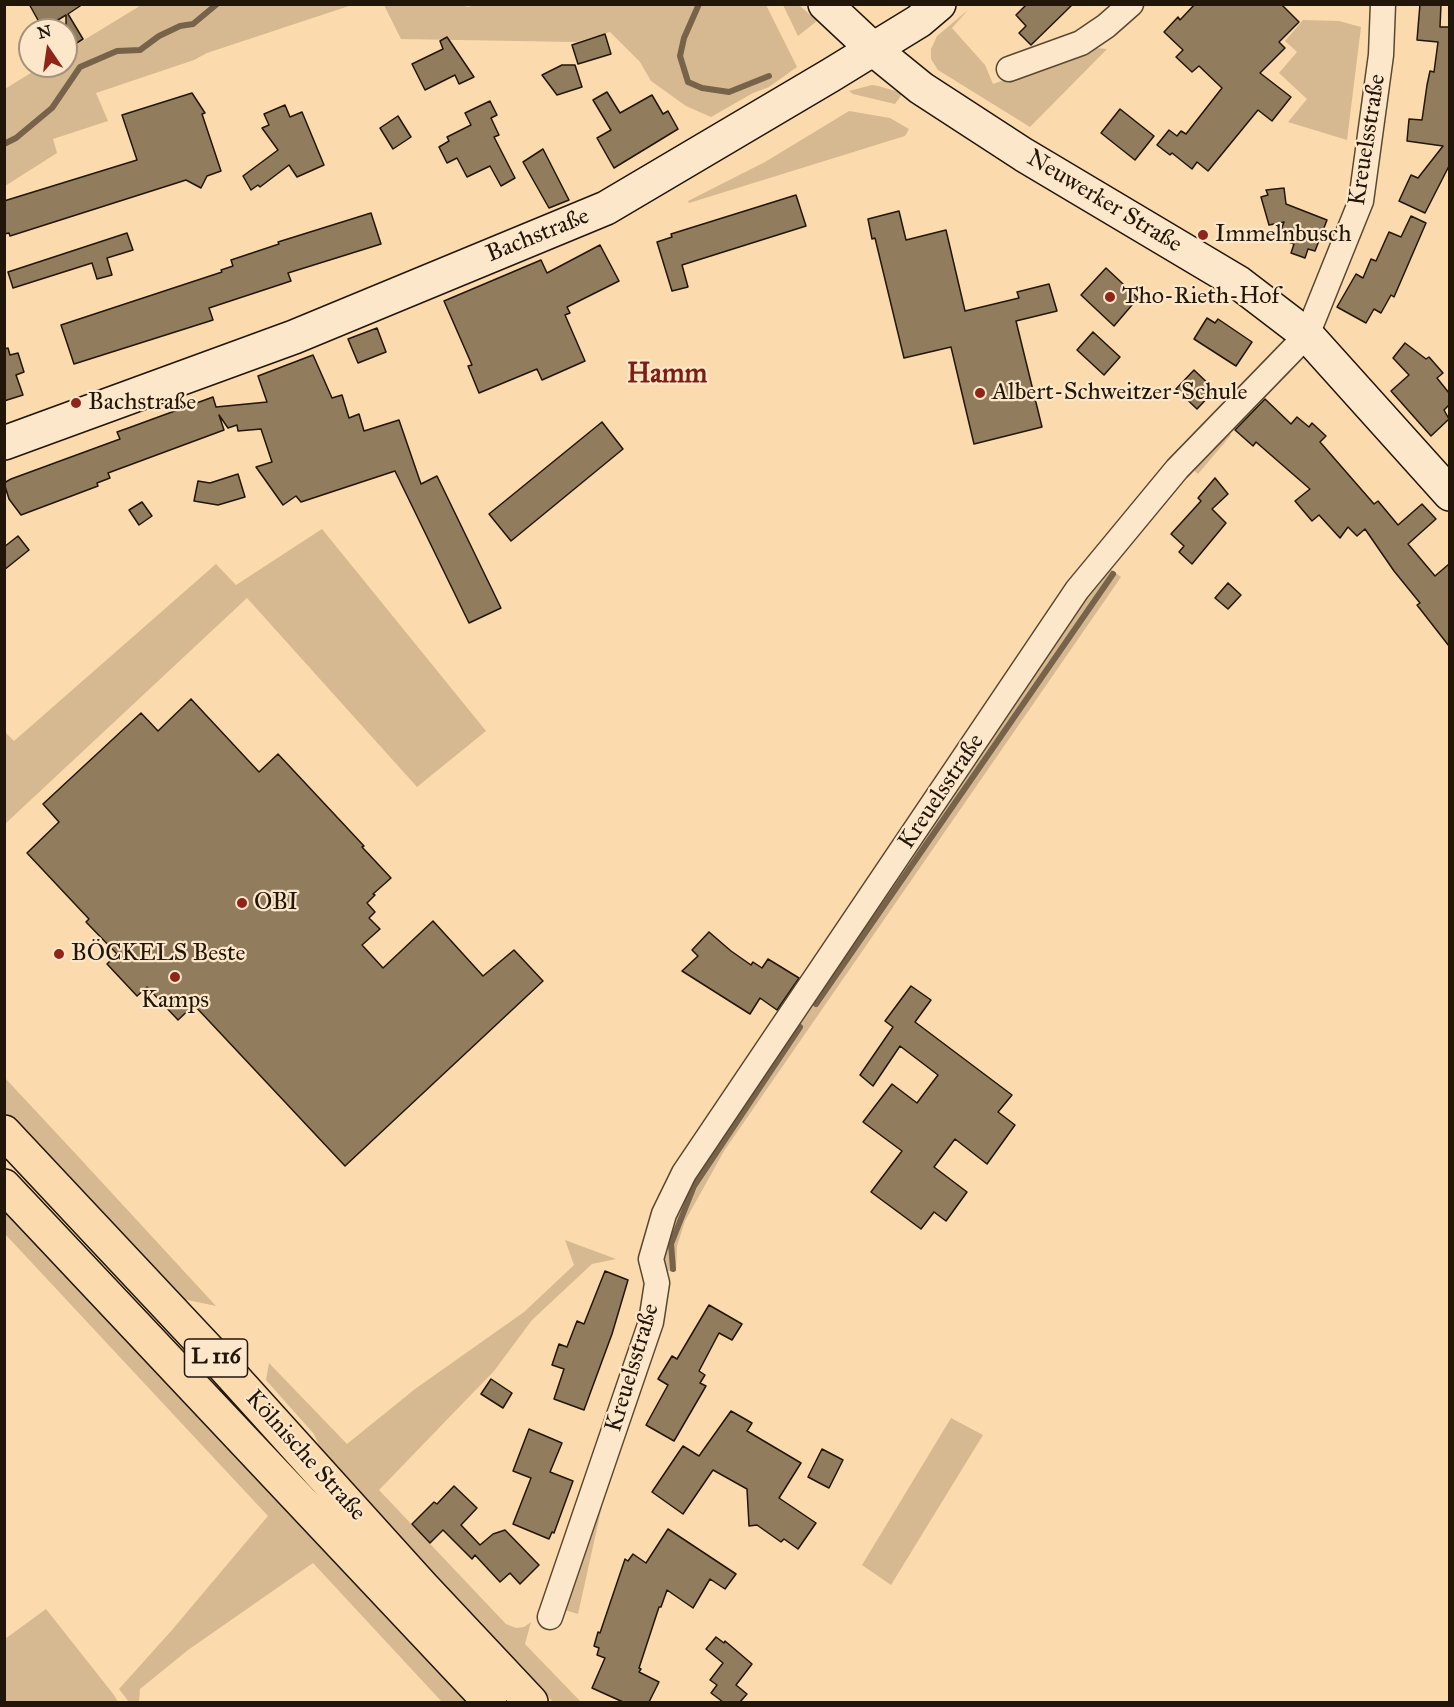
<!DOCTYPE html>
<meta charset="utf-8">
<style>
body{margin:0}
#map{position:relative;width:1454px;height:1707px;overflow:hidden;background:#fbdaad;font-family:"IM FELL Great Primer",serif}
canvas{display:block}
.frame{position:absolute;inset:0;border:6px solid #211608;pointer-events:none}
.north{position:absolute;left:18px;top:18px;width:60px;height:60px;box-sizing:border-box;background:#fce7ca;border:2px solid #a4937c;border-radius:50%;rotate:347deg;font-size:16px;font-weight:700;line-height:24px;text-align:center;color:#211608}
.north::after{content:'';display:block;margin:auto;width:21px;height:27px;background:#8f2418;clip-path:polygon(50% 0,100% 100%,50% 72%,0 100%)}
</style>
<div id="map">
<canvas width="1454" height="1707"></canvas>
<div class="frame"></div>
<div class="north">N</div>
</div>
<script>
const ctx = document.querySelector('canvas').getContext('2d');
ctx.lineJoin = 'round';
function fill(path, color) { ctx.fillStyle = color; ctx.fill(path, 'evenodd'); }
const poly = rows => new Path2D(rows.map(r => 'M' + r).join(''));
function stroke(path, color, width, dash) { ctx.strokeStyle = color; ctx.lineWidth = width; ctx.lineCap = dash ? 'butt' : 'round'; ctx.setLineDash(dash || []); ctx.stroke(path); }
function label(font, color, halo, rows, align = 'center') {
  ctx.font = font + ' "IM FELL Great Primer",serif'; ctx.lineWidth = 4.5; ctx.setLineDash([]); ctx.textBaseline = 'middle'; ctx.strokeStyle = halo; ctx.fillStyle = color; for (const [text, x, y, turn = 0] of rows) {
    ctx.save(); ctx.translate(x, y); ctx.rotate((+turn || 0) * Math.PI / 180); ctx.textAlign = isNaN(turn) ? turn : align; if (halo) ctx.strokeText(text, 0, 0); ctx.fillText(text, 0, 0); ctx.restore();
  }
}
const green = poly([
 [143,4,352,5,207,53,194,60,96,93,108,121,53,139,57,153,5,186,5,89,42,66,66,66,66,51],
 [455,4,468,7,479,4,766,5,797,67,769,87,753,93,711,117,686,106,651,81,640,62,610,32,576,42,401,39,384,5],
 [783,5,799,5,817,21,798,36],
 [968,10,952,28,985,65,993,84,1054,63,1085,47,1107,49,1030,127,938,70,931,59,931,49,937,36],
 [1303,20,1339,21,1361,27,1347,140,1288,122,1307,99,1279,73,1297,52,1285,41],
 [872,85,878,86,903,93,895,104,853,94,849,91],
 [849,111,890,118,909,129,905,136,689,203,688,201,765,162],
 [1222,427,1231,435,1198,474,1188,465],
 [322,529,486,731,417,787,247,598,5,824,5,732,14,741,216,564,236,585],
 [1108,567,1121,577,724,1151,685,1221,677,1246,676,1271,663,1271,664,1243,672,1217,711,1144],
 [5,1078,74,1152,216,1306,178,1298,5,1113],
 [4,1195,476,1702,442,1702,313,1563,188,1650,140,1689,139,1702,129,1702,119,1689,172,1630,268,1516,5,1234],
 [565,1240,616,1259,592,1264,532,1320,494,1371,379,1490,506,1624,516,1628,524,1627,531,1622,525,1644,581,1702,553,1702,324,1457,314,1434,266,1380,269,1363,347,1444,415,1389,524,1312,574,1265],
 [951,1418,983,1435,891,1585,862,1565],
 [595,1504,602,1506,578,1614,565,1610],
 [46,1609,114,1695,118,1702,5,1702,5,1639]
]);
const stream = poly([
 [699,4,684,38,680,56,688,82,702,88,729,92,769,76],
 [4,144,16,138,52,108,80,67,117,51,140,50,159,36,180,26,193,24,217,4],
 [816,1004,1113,574],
 [673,1269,671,1244,694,1186,800,1027]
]);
const building = poly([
 [29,4,83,4,68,14,83,39,66,50,66,15,43,29,29,4],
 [1073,4,1031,45,1019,33,1026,26,1016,15,1026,5,1073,4],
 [1195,4,1281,4,1299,22,1279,42,1285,48,1260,73,1291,97,1272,121,1258,110,1208,171,1197,162,1192,169,1172,153,1170,155,1157,145,1169,130,1177,136,1181,131,1186,134,1222,88,1199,66,1192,72,1176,57,1183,50,1164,32,1178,17,1180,20,1195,4],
 [1420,4,1441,4,1440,27,1449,27,1449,166,1425,213,1399,201,1411,175,1418,178,1443,146,1407,141,1409,119,1422,120,1427,85,1430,71,1434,72,1438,42,1417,40,1420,4],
 [605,34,611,54,578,64,572,45,605,34],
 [447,37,474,77,459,84,455,75,425,90,412,64,443,49,440,41,447,37],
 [562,65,575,65,582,87,557,95,542,75,562,65],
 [607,92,620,113,652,95,663,114,668,111,678,129,614,168,597,138,611,130,593,100,607,92],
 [192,93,205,113,202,114,221,171,207,176,201,188,186,180,10,236,9,233,4,234,4,201,137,160,122,115,192,93],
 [490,101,497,115,491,118,499,135,494,137,515,178,501,186,490,166,467,177,457,158,447,163,439,147,449,141,447,137,471,125,465,113,490,101],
 [285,105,290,117,302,112,324,165,297,177,289,165,260,187,258,185,251,190,243,176,278,150,262,128,269,125,264,114,285,105],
 [1120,109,1154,136,1135,160,1101,133,1120,109],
 [398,116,411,137,393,149,380,128,398,116],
 [543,149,569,200,549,208,523,162,543,149],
 [1284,188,1286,204,1327,220,1315,251,1308,249,1305,258,1291,253,1294,244,1278,238,1284,222,1269,225,1261,197,1268,195,1266,190,1284,188],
 [796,195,806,226,682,265,688,287,672,291,657,242,672,237,671,234,796,195],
 [899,211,906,240,946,230,965,311,1019,298,1017,292,1049,284,1057,311,1016,321,1042,427,974,444,951,347,904,358,875,238,872,239,868,219,899,211],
 [371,213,381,244,288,273,291,281,209,308,213,320,74,364,61,325,222,272,221,270,233,266,231,260,279,244,278,242,371,213],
 [1411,216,1426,223,1394,297,1391,295,1381,313,1374,309,1366,323,1337,307,1356,274,1363,278,1371,259,1376,261,1389,232,1401,237,1411,216],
 [127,233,133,250,107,258,112,275,97,279,92,263,13,288,8,272,127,233],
 [600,245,619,281,567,307,570,313,565,315,585,361,542,380,537,369,479,393,468,366,472,365,444,301,541,260,547,273,600,245],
 [1106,268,1138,298,1114,326,1081,295,1106,268],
 [1207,318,1215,323,1218,319,1252,342,1236,366,1194,339,1207,318],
 [377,328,386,352,358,363,348,339,377,328],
 [1093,332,1120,357,1104,375,1077,350,1093,332],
 [1405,343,1426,359,1429,357,1443,373,1437,378,1449,393,1449,405,1444,410,1449,419,1431,436,1391,391,1409,375,1393,358,1405,343],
 [8,348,10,355,18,353,24,372,16,375,23,395,4,401,4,349,8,348],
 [313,355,332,398,342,395,349,418,359,414,364,431,399,420,421,484,437,476,501,608,469,623,395,471,301,502,296,496,283,505,256,467,272,462,261,429,238,431,237,425,228,428,219,415,224,430,108,473,110,478,97,483,98,486,21,515,9,499,4,483,11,479,120,439,117,432,131,427,213,397,216,407,267,402,258,376,313,355],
 [1194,370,1215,390,1197,409,1176,389,1194,370],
 [1265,399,1291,424,1297,417,1309,427,1312,423,1326,436,1320,442,1374,504,1378,501,1398,525,1422,504,1436,519,1408,544,1435,576,1449,564,1449,646,1417,605,1420,603,1394,571,1365,529,1357,536,1348,527,1340,538,1319,515,1312,521,1295,501,1310,489,1256,442,1253,446,1235,430,1265,399],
 [602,422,623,449,511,541,489,514,602,422],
 [238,474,245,497,218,505,194,501,198,481,210,483,238,474],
 [1215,478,1228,494,1212,509,1226,523,1192,564,1179,552,1184,546,1171,534,1201,501,1198,498,1215,478],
 [142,502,152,516,139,525,129,510,142,502],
 [18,536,29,550,4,570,4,547,18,536],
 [1228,583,1241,595,1228,609,1215,598,1228,583],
 [191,699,259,772,278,754,364,846,362,847,391,878,373,894,375,895,367,903,375,912,369,918,380,929,362,945,383,968,433,921,483,976,514,950,543,981,345,1166,194,1005,178,1020,147,987,137,996,107,964,117,954,86,922,89,919,27,853,59,822,43,804,141,713,158,731,191,699],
 [709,932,731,951,751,965,753,962,762,968,768,959,799,978,777,1010,760,998,750,1014,682,971,698,956,692,950,709,932],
 [911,986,931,1000,915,1022,1012,1095,998,1112,1015,1125,987,1164,955,1139,934,1167,967,1192,946,1221,934,1212,921,1229,871,1192,902,1151,863,1122,892,1084,917,1103,938,1075,900,1046,873,1086,860,1075,893,1027,885,1021,911,986],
 [605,1271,628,1280,612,1334,584,1410,554,1399,564,1369,552,1365,559,1344,567,1347,577,1321,584,1324,605,1271],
 [709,1305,742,1324,732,1340,719,1333,699,1371,705,1375,700,1383,706,1386,674,1441,646,1425,668,1385,658,1379,672,1356,677,1359,709,1305],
 [491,1379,512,1393,503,1408,481,1394,491,1379],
 [731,1411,752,1423,747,1431,801,1463,779,1498,816,1523,798,1549,784,1539,781,1542,757,1525,749,1526,747,1489,713,1470,683,1514,652,1492,683,1446,699,1456,731,1411],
 [529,1429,562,1443,550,1472,573,1481,554,1533,552,1532,549,1539,513,1524,531,1478,513,1471,529,1429],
 [822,1449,843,1460,829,1488,808,1477,822,1449],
 [454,1486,477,1508,461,1525,480,1545,493,1534,505,1530,539,1565,520,1584,510,1573,500,1582,475,1555,472,1559,443,1530,430,1543,412,1524,434,1502,437,1504,454,1486],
 [668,1529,736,1574,725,1589,710,1579,693,1608,667,1590,661,1607,659,1607,639,1668,641,1669,639,1672,659,1682,649,1702,623,1702,592,1688,605,1658,597,1655,599,1648,594,1646,598,1632,600,1633,625,1559,628,1561,633,1554,646,1563,668,1529],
 [716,1637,724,1643,725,1641,752,1664,736,1685,747,1694,740,1702,723,1702,711,1693,717,1685,710,1680,723,1663,706,1649,716,1637]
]);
const street = poly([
 [1009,69,1081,43,1106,26,1131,4],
 [550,1617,651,1322,657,1283,651,1259,664,1214,684,1173,1077,590,1177,469,1307,335,1361,201,1381,55,1383,4]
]);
const secondary = poly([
 [825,4,873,49,921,88,1024,155,1239,283,1307,335,1450,494],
 [4,443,294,337,606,208,831,75,919,21,939,4]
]);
const primary = poly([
 [4,1132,217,1359,423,1587,531,1702],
 [4,1186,490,1702]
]);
const markers = [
 [1203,235,6,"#8f2418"],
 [1110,297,6,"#8f2418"],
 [980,393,6,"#8f2418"],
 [76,403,6,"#8f2418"],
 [242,903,6,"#8f2418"],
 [59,954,6,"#8f2418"],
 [175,977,6,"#8f2418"]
];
const shields = [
 [216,1358,63]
];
const shieldNames = [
 ["L 116",216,1358]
];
const streetNames = [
 ["Kreuelsstraße",1368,140,-81],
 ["Neuwerker Straße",1104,202,31],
 ["Bachstraße",538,236,-22],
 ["Kreuelsstraße",942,792,-56],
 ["Kreuelsstraße",633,1368,-73],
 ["Kölnische Straße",305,1456,48]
];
const poiNames = [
 ["Immelnbusch",1215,235],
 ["Tho-Rieth-Hof",1122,297],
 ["Albert-Schweitzer-Schule",992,393],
 ["Bachstraße",88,403],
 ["OBI",254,903],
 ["BÖCKELS Beste",71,954],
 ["Kamps",175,1001,"center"]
];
const quarterNames = [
 ["Hamm",667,375]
];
fill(green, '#d6b991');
stroke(stream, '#776349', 6);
fill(building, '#927c5e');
stroke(building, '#211608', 1.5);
stroke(street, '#584731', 27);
stroke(secondary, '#211608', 36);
stroke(primary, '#211608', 36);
stroke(street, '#fce7ca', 24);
stroke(secondary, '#fce7ca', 33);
stroke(primary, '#fbdaad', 33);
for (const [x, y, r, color] of markers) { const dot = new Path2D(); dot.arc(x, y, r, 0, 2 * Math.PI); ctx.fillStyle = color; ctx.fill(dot); stroke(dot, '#fce7ca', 2); }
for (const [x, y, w] of shields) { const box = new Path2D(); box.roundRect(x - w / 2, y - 19, w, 38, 4.5); ctx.fillStyle = '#fce7ca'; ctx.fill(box); stroke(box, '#211608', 1.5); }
label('bold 22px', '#211608', null, shieldNames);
label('24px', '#211608', '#fce7ca', streetNames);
label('24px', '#211608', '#fce7ca', poiNames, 'left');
label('bold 27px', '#7a1f14', '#fce7ca', quarterNames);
</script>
